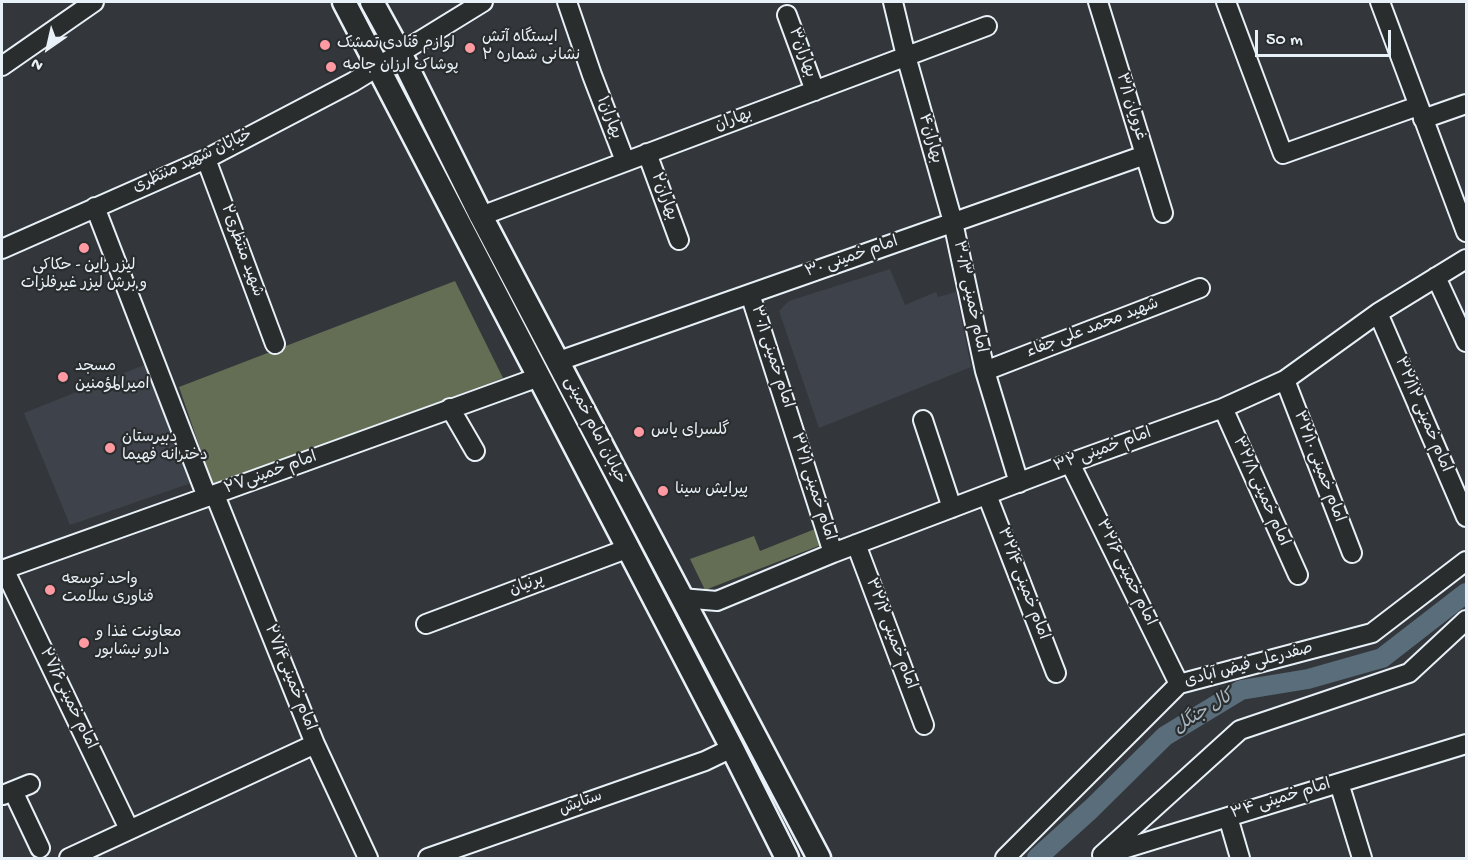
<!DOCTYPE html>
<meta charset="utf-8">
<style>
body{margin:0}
#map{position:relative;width:1468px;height:860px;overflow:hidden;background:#33373b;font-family:"Gochi Hand",sans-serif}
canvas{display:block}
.frame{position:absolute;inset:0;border:3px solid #e8f1f8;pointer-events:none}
.north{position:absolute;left:18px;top:18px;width:60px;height:60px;-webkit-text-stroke:4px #2a2d2e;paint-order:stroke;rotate:214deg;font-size:16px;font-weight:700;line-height:24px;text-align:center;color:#e8f1f8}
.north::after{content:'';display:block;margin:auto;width:21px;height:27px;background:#e8f1f8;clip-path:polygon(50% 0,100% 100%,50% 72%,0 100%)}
.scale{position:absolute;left:1255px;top:30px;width:136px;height:27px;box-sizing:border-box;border:3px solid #e8f1f8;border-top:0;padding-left:8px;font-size:18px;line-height:21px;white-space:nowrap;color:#e8f1f8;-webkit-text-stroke:4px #2a2d2e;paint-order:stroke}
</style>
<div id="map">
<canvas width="1468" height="860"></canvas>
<div class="frame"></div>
<div class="north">N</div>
<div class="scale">50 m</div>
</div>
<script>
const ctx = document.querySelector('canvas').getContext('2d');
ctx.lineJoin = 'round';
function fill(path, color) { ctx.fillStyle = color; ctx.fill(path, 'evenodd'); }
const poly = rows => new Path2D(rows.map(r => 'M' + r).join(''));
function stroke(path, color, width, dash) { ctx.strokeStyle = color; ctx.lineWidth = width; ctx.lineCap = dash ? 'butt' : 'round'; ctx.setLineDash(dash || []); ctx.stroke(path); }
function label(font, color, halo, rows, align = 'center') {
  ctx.font = font + ' "Gochi Hand","Playpen Sans Arabic",sans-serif'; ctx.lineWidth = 4.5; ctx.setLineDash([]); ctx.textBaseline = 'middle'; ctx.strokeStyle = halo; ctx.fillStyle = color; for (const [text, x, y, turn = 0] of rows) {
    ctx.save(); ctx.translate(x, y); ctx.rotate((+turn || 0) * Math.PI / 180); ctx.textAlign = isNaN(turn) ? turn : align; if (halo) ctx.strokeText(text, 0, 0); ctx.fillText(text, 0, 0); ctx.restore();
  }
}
const built = poly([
 [890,269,905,305,936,292,938,297,956,292,971,367,819,428,779,311,789,301],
 [149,363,194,482,70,525,24,413]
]);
const green = poly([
 [455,281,503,378,213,486,179,387],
 [815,529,821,545,705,590,690,559,754,536,760,551]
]);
const canal = poly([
 [1037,858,1091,809,1165,736,1241,690,1308,679,1382,658,1466,593]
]);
const minor = poly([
 [567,2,592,75,625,161],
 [893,2,906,56,953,222,985,371,1019,483],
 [1098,2,1163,213],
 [1226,2,1283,154,1418,106],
 [1380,2,1466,232],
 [787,15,815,91],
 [2,66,94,2],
 [1423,119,1466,104],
 [647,153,679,240],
 [206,159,275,344],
 [95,207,207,497],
 [481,216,987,26],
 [2,249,206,159,353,82,483,2],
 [1436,277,1466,342],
 [750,294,833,553],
 [1378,313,1466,517],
 [559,361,1145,155],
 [985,371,1200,288],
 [1285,380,1352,553],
 [450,408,475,451],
 [1223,408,1298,575],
 [923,420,952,508],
 [1070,463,1179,684],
 [215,495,315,744,368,858],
 [987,495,1056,673],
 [856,544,924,725],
 [4,569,129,829],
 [2,570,207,497,539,377],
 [681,598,717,601,833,553,1070,463,1223,408,1285,380,1378,313,1466,259],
 [426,624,629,548],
 [1339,783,1362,858],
 [13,791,40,848],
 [3,795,30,784],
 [1228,817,1240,858],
 [1107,854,1466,744],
 [1102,855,1240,730,1409,673,1466,620],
 [69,858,315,744],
 [428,858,705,761,732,748],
 [1005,858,1179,684,1372,633,1466,561]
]);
const major = poly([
 [344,2,732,748,787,858],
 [372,2,400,53,481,216,819,858]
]);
const markers = [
 [325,45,6,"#ff9aa2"],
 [470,48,6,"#ff9aa2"],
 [331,67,6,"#ff9aa2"],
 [84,248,6,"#ff9aa2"],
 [63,377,6,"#ff9aa2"],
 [639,432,6,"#ff9aa2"],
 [110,448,6,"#ff9aa2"],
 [663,491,6,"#ff9aa2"],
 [50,590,6,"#ff9aa2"],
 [84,643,6,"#ff9aa2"]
];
const poiNames = [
 ["ایستگاه آتش",482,39],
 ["نشانی شماره ۲",482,57],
 ["لوازم قنادی تمشک",337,45],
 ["پوشاک ارزان جامه",343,67],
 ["لیزر راین - حکاکی",84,267,"center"],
 ["و برش لیزر غیرفلزات",84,285,"center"],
 ["مسجد",75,368],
 ["امیرالمؤمنین",75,386],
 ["گلسرای یاس",651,432],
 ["دبیرستان",122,439],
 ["دخترانه فهیما",122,457],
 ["پیرایش سینا",675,491],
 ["واحد توسعه",62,581],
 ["فناوری سلامت",62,599],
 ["معاونت غذا و",96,634],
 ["دارو نیشابور",96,652]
];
const streetNames = [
 ["بهاران۳",801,53,70],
 ["غرویان ۳/۱",1130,107,73],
 ["بهاران۱",608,118,69],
 ["بهاران",734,121,-20],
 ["بهاران۴",929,139,74],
 ["خیابان شهید منتظری",193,162,-25],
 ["بهاران۲",663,197,70],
 ["شهید منتظری۲",241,251,70],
 ["امام خمینی ۳۰",852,258,-19],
 ["امام خمینی ۳۰/۳",969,297,78],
 ["شهید محمد علی جفاء",1093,329,-21],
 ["امام خمینی ۳۰/۱",771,357,72],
 ["امام خمینی ۳۲/۱۲",1422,415,67],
 ["خیابان امام خمینی",594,431,63],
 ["امام خمینی ۳۲",1103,451,-20],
 ["امام خمینی ۳۲/۱۰",1318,467,69],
 ["امام خمینی۲۷",271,474,-20],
 ["امام خمینی ۳۲/۱",812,487,72],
 ["امام خمینی ۳۲/۸",1260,492,66],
 ["امام خمینی ۳۲/۶",1125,573,64],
 ["امام خمینی ۳۲/۴",1022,584,69],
 ["پرنیان",527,586,-20],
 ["امام خمینی ۳۲/۲",890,634,69],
 ["صفدرعلی فیض آبادی",1249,666,-15],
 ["امام خمینی۲۷/۴",289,678,68],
 ["امام خمینی۲۷/۶",67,699,64],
 ["امام خمینی ۳۴",1281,800,-17],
 ["ستایش",581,804,-20]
];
const waterNames = [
 ["کال جنگل",1204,713,-31]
];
fill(built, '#3e434b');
fill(green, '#636e54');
stroke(canal, '#5a6d7b', 20);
stroke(minor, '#e8f1f8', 22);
stroke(major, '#e8f1f8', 27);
stroke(minor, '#2a2d2e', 18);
stroke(major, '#2a2d2e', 22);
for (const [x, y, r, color] of markers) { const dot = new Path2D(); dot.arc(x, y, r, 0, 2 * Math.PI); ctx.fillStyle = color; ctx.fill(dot); stroke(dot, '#2a2d2e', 2); }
label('16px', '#e8f1f8', '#2a2d2e', poiNames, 'left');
label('16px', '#e8f1f8', '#2a2d2e', streetNames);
label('italic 18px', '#a8b6c0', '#2a2d2e', waterNames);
</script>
